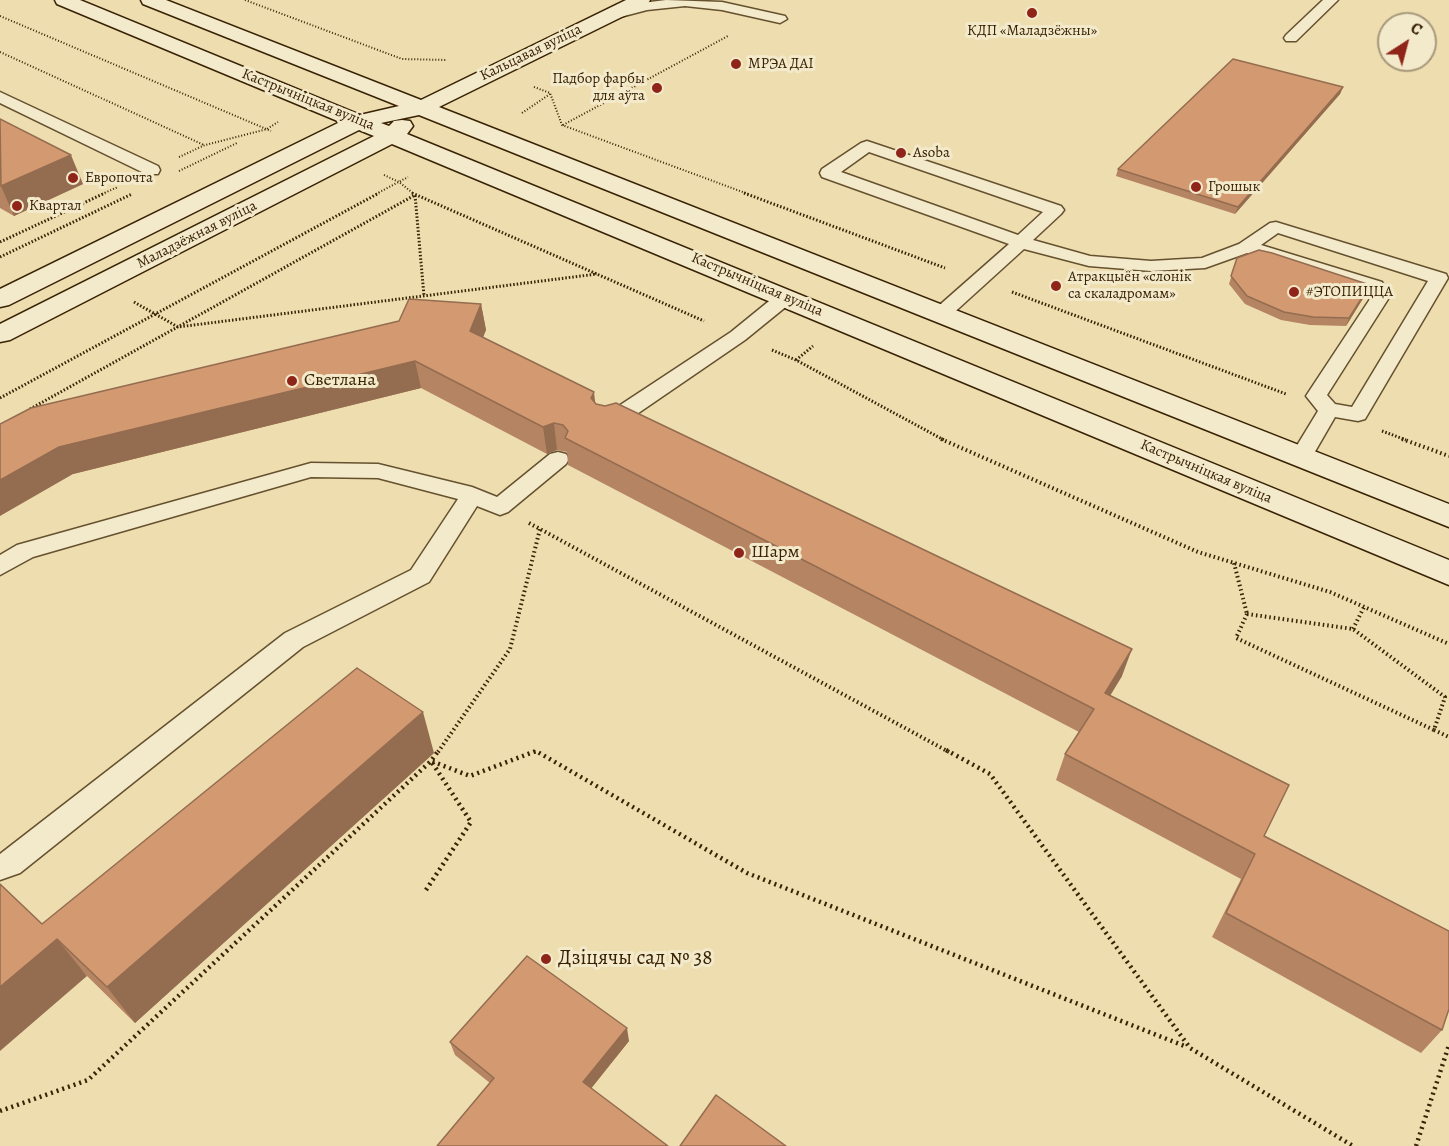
<!DOCTYPE html>
<meta charset="utf-8">
<style>
body{margin:0}
#map{position:relative;width:1449px;height:1146px;overflow:hidden;background:#edddaf;font-family:Alegreya,serif}
canvas{display:block}
.north{position:absolute;left:1377px;top:12px;width:60px;height:60px;box-sizing:border-box;background:#f3e9cb;border:2px solid #a8997b;border-radius:50%;rotate:36deg;font-size:16px;font-weight:700;line-height:24px;text-align:center;color:#382203}
.north::after{content:'';display:block;margin:auto;width:21px;height:27px;background:#8f2418;clip-path:polygon(50% 0,100% 100%,50% 72%,0 100%)}
</style>
<div id="map">
<canvas width="1449" height="1146"></canvas>
<div class="north">С</div>
</div>
<script>
const ctx = document.querySelector('canvas').getContext('2d');
ctx.lineJoin = 'round';
const poly = rows => new Path2D(rows.map(r => 'M' + r).join(''));
function stroke(path, color, width, dash) { ctx.strokeStyle = color; ctx.lineWidth = width; ctx.lineCap = dash ? 'butt' : 'round'; ctx.setLineDash(dash || []); ctx.stroke(path); }
function fill(path, color) { ctx.fillStyle = color; ctx.fill(path, 'evenodd'); }
function label(font, color, halo, rows, align = 'center') {
  ctx.font = font + ' Alegreya,serif'; ctx.lineWidth = 6; ctx.setLineDash([]); ctx.textBaseline = 'middle'; ctx.strokeStyle = halo; ctx.fillStyle = color; for (const [text, x, y, turn = 0] of rows) {
    ctx.save(); ctx.translate(x, y); ctx.rotate((+turn || 0) * Math.PI / 180); ctx.textAlign = isNaN(turn) ? turn : align; if (halo) ctx.strokeText(text, 0, 0); ctx.fillText(text, 0, 0); ctx.restore();
  }
}
const pathFar3 = poly([
 [245,0,402,59,447,60],
 [0,16,271,131],
 [0,52,204,145],
 [534,87,550,93,562,125,748,194],
 [522,113,550,94],
 [563,125,728,36],
 [179,157,205,145,267,129,278,122],
 [179,171,237,143],
 [384,175,399,182,414,194],
 [102,194,118,187],
 [376,194,408,177]
]);
const pathFar2 = poly([
 [412,193,704,321],
 [744,193,945,268],
 [0,242,105,193],
 [0,257,132,194],
 [1012,292,1286,394],
 [134,302,178,327,597,274],
 [772,350,796,360,944,440],
 [796,360,813,346],
 [0,398,379,193],
 [30,409,415,195,424,296],
 [1382,431,1406,440]
]);
const pathFar1 = poly([
 [941,439,1198,552,1330,592,1449,644],
 [1402,439,1449,456],
 [529,523,949,752],
 [1234,563,1247,614],
 [1247,614,1353,629,1445,697,1434,730,1236,638,1247,614],
 [1353,629,1364,607],
 [1434,730,1449,737],
 [438,752,510,649,540,529],
 [534,752,537,752]
]);
const path = poly([
 [946,750,990,774,1190,1048,1353,1146],
 [426,890,471,822,431,761,470,776,536,751,747,873,1187,1047],
 [0,1111,88,1080,431,761,439,750],
 [1416,1146,1449,1045]
]);
const lane = poly([
 [666,0,722,2,785,16,787,19,780,23,722,10,685,6,647,10,609,20,602,16,604,13,642,3,666,0],
 [1323,0,1338,0,1296,41,1286,41,1284,38,1286,35,1323,0],
 [0,92,158,166,160,170,158,174,146,174,0,103,0,92],
 [867,141,1061,206,1064,210,1061,214,1033,240,1090,256,1151,261,1202,258,1239,244,1270,223,1276,222,1446,274,1448,278,1365,419,1358,421,1335,417,1309,462,1301,464,1293,462,1290,457,1318,411,1306,396,1372,296,1368,290,1269,258,1247,253,1205,268,1151,271,1089,266,1024,249,948,318,934,318,931,314,934,310,1009,244,822,177,820,173,822,169,861,143,867,141],
 [869,152,1043,212,1018,235,841,172,869,152],
 [1278,233,1428,281,1352,407,1335,404,1327,395,1390,296,1382,282,1261,245,1278,233],
 [786,291,793,293,795,297,793,301,745,340,615,429,607,431,599,429,596,424,599,419,731,332,779,293,786,291],
 [558,452,566,454,569,459,566,464,508,512,500,515,477,506,429,582,303,647,20,873,0,880,0,854,285,633,411,570,458,499,378,478,311,477,33,557,0,575,0,555,17,545,311,463,378,464,472,487,497,497,550,454,558,452]
]);
const secondary = poly([
 [55,0,80,0,360,115,399,106,143,4,141,0,166,0,421,100,626,0,650,0,648,4,439,107,1449,504,1449,527,419,115,381,123,389,126,394,121,402,120,410,121,413,126,407,134,1449,560,1449,585,392,144,10,340,0,342,0,324,374,136,359,130,9,305,0,307,0,289,340,122,57,4,55,0]
]);
const wall = poly([
 [1343,87,1340,94,1235,214,1116,176,1118,169],
 [0,119,83,184,14,216,0,208],
 [1237,258,1370,285,1367,292,1346,326,1310,325,1281,320,1245,304,1229,284],
 [481,304,486,330,483,337,596,404,1122,676,1110,696,1264,836,1442,1030,1421,1053,1212,937,1241,879,1056,780,1065,754,1079,732,568,465,567,452,557,450,547,454,421,388,73,474,0,424],
 [434,753,135,1023,87,976,42,924],
 [629,1041,591,1088,490,1083,455,1055,450,1042]
]);
const shadedWall = poly([
 [1343,87,1340,94,1235,214,1238,207],
 [71,155,83,184,14,216,1,186],
 [1370,285,1367,292,1346,326,1349,318],
 [481,304,486,330,475,357,470,331],
 [415,361,421,388,73,474,0,516,0,480,59,447],
 [594,392,597,418,591,398],
 [554,423,557,450,547,454,543,427],
 [1132,649,1122,676,1095,720,1105,693],
 [423,712,434,753,135,1023,107,987],
 [57,939,87,976,0,1051,0,987],
 [627,1028,629,1041,586,1095,583,1082]
]);
const building = poly([
 [1233,59,1343,87,1238,207,1118,169,1233,59],
 [0,119,71,155,1,186,0,119],
 [1259,250,1272,253,1370,285,1349,318,1313,317,1284,312,1247,296,1231,276,1237,258,1259,250],
 [409,299,481,304,470,331,594,392,591,398,596,404,605,406,616,403,1132,649,1105,693,1289,785,1264,836,1449,931,1449,1009,1442,1030,1226,913,1255,854,1065,754,1094,709,565,438,568,431,563,425,554,423,543,427,415,361,59,447,0,480,0,424,31,408,399,321,409,299],
 [357,668,423,712,107,987,57,939,0,987,0,884,42,924,357,668],
 [527,956,627,1028,583,1082,668,1146,437,1146,494,1078,450,1042,527,956],
 [716,1095,786,1146,680,1146,716,1095]
]);
const markers = [
 [1032,13,6,"#8f2418"],
 [736,64,6,"#8f2418"],
 [657,88,6,"#8f2418"],
 [901,153,6,"#8f2418"],
 [73,178,6,"#8f2418"],
 [1196,187,6,"#8f2418"],
 [17,206,6,"#8f2418"],
 [1056,286,6,"#8f2418"],
 [1294,292,6,"#8f2418"],
 [292,381,6,"#8f2418"],
 [739,553,6,"#8f2418"],
 [546,959,6,"#8f2418"]
];
const farPoinames = [
 ["КДП «Маладзёжны»",1032,31,"center"],
 ["МРЭА ДАІ",748,64],
 ["Падбор фарбы",645,79,"right"],
 ["для аўта",645,96,"right"],
 ["Asoba",913,153],
 ["Европочта",85,178],
 ["Грошык",1208,187],
 ["Квартал",29,206],
 ["Атракцыён «слонік",1068,277],
 ["са скаладромам»",1068,294],
 ["#ЭТОПИЦЦА",1306,292]
];
const farStreetnames = [
 ["Кальцавая вуліца",531,53,-26],
 ["Кастрычніцкая вуліца",308,100,22],
 ["Маладзёжная вуліца",197,235,-27],
 ["Кастрычніцкая вуліца",757,285,23],
 ["Кастрычніцкая вуліца",1206,472,23]
];
const poiNames = [
 ["Светлана",304,381],
 ["Шарм",751,553]
];
const nearPoinames = [
 ["Дзіцячы сад № 38",558,959]
];
stroke(lane, '#65512e', 3);
stroke(secondary, '#382203', 3);
stroke(pathFar3, '#382203', 2, [1, 2]);
stroke(pathFar2, '#382203', 3, [1.5, 2]);
stroke(pathFar1, '#382203', 4, [1.5, 3]);
stroke(path, '#382203', 4.5, [2, 4]);
fill(lane, '#f3e9cb');
fill(secondary, '#f3e9cb');
fill(wall, '#b58462');
fill(shadedWall, '#946c50');
fill(building, '#d39a72');
stroke(building, '#946c50', 1.5);
for (const [x, y, r, color] of markers) { const dot = new Path2D(); dot.arc(x, y, r, 0, 2 * Math.PI); ctx.fillStyle = color; ctx.fill(dot); stroke(dot, '#f3e9cb', 2); }
label('15px', '#382203', '#f3e9cb', farPoinames, 'left');
label('15px', '#382203', '#f3e9cb', farStreetnames);
label('18px', '#382203', '#f3e9cb', poiNames, 'left');
label('21px', '#382203', '#f3e9cb', nearPoinames, 'left');
</script>
